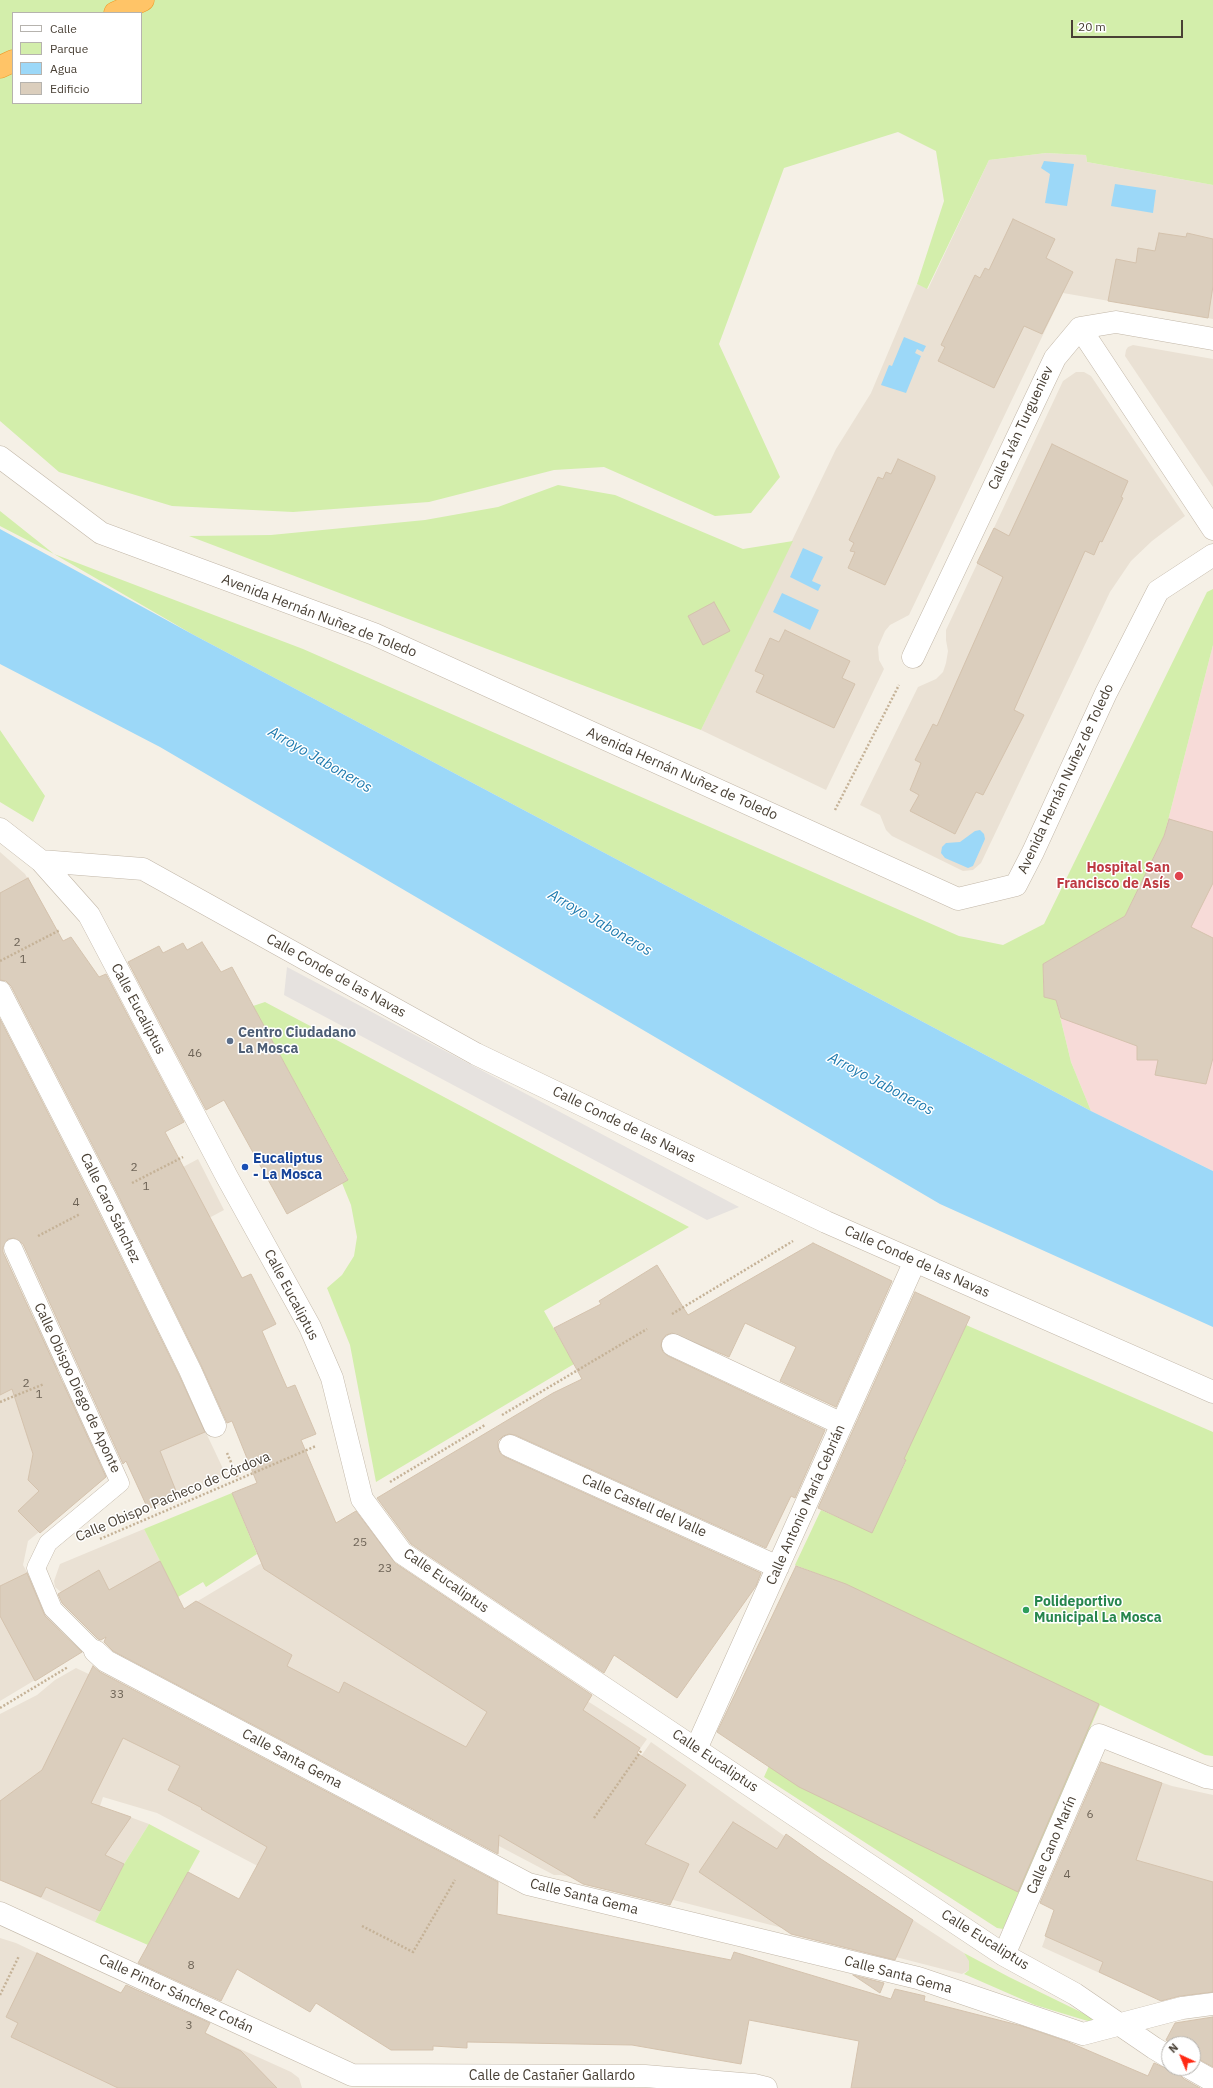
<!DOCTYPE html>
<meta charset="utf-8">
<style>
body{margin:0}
#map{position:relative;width:1213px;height:2088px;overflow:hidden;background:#f5f0e6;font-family:"IBM Plex Sans",sans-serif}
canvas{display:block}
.legend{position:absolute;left:12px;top:12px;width:130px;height:92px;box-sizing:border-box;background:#fff;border:1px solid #b6b3ae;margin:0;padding:5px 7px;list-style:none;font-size:12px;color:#494035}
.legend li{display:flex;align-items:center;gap:8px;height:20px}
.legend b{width:20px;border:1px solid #b6b3ae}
.north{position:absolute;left:1161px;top:2036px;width:40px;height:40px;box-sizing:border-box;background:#fff;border:1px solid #b6b3ae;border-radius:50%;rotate:316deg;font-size:11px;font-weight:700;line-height:16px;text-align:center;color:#494035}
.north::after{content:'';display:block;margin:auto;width:14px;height:18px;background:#ff2913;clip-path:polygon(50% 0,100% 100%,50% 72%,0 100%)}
.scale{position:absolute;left:1071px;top:20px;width:112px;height:18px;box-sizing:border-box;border:2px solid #494035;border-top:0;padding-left:5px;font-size:12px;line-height:14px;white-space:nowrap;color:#494035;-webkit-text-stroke:3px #fff;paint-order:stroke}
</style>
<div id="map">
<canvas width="1213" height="2088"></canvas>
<ul class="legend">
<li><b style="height:5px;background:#fff"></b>Calle</li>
<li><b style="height:11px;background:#d3eeab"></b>Parque</li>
<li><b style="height:11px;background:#9cd8f8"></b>Agua</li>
<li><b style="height:11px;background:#dbcebd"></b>Edificio</li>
</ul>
<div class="north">N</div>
<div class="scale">20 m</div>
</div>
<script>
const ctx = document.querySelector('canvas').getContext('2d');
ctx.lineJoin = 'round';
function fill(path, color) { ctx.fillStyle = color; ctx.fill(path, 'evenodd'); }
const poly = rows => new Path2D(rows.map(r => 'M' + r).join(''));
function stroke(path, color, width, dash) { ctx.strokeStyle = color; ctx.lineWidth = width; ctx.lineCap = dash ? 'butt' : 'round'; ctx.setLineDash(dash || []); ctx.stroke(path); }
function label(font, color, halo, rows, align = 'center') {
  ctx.font = font + ' "IBM Plex Sans",sans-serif'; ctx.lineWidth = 3; ctx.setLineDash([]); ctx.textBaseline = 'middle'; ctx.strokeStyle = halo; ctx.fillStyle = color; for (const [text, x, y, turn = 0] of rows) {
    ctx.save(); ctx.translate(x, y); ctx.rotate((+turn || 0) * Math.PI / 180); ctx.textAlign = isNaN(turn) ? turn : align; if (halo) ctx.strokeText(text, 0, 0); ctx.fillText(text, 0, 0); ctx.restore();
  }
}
const residential = poly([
 [1046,153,1086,155,1087,162,1213,185,1213,319,1063,293,909,615,890,625,885,631,878,647,879,660,884,669,826,790,701,730,836,449,871,393,917,284,928,289,989,160],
 [1133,345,1213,359,1213,487,1125,356,1126,350,1128,347],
 [1076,372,1084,372,1091,376,1185,516,1152,541,1131,561,1110,592,981,863,973,870,963,871,892,836,886,830,880,815,860,805,918,687,936,679,943,672,946,663,948,651,946,640,946,630,1063,381],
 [0,852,25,874,53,922,0,952],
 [198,1159,224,1210,147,1251,120,1201],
 [38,1320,60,1369,13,1390,17,1404,66,1383,109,1475,28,1541,23,1565,75,1656,0,1701,0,1337],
 [183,1384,226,1475,148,1509,122,1450],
 [337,1525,545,1674,647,1739,591,1817,618,1789,651,1742,793,1842,964,1953,970,1961,969,1970,962,1974,619,1886,560,1875,554,1875,121,1647,258,1565],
 [144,1529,178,1597,74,1603,55,1587,54,1581,60,1564],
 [76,1668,150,1703,326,1902,157,1813,103,1797,100,1806,149,1824,124,1864,95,1922,0,1880,0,1714,37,1695,55,1680],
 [1108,1764,1172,1786,1213,1795,1213,1986,1144,1993,1042,1947],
 [0,1938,16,1943,218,2039,291,2072,299,2078,302,2088,0,2088]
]);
const medical = poly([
 [1213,645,1213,1171,1091,1111,1071,1062,1056,1000,1044,997,1043,964,1125,916,1164,836]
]);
const green = poly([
 [0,0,1213,0,1213,185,1087,162,1086,155,1046,153,989,160,927,289,917,284,944,201,936,151,898,132,784,168,719,344,780,477,751,513,715,516,604,467,554,470,429,502,293,512,172,506,59,472,0,421],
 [13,13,141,13,141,103,13,103],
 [558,485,615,495,743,549,793,541,701,730,189,536,271,535,425,520,498,507],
 [0,511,54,554,303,649,959,936,1003,945,1044,924,1207,592,1213,589,1213,645,1164,836,1125,916,1043,964,1044,996,1056,1000,1071,1062,1091,1111,192,634,54,554,0,526],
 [0,730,45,796,33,822,0,802],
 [265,1002,689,1227,544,1311,574,1364,376,1482,350,1345,327,1288,342,1275,354,1256,357,1237,351,1205,342,1183,348,1179,253,1006],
 [966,1325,1213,1432,1213,1756,1205,1755,1100,1705,1003,1929,997,1928,764,1777,849,1586,795,1565,821,1510,872,1532,906,1461,903,1459],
 [232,1493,257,1554,206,1587,203,1582,178,1597,144,1529],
 [149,1824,200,1851,148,1945,95,1922,124,1864],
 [964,1953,1009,1977,1093,2018,1091,2022,1035,2005,964,1974,969,1970,969,1961]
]);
const parking = poly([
 [287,967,739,1207,707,1220,284,995]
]);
const water = poly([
 [1044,161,1074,164,1067,206,1045,203,1050,174,1041,168],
 [1115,184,1156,190,1153,213,1111,206],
 [904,337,926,346,923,352,917,349,915,353,921,356,906,393,881,385,889,365,892,366],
 [0,529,192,634,1091,1111,1213,1171,1213,1327,940,1204,160,747,0,664],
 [803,548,823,557,812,581,821,585,818,591,790,577],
 [782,593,819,610,810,630,773,612],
 [980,830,984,834,985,839,973,866,968,868,945,858,941,853,942,847,946,843,960,842,975,831]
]);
const building = poly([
 [1013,219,1055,239,1046,258,1073,272,1042,334,1024,326,994,388,938,361,945,347,941,345,975,275,980,278,985,268,989,270,1013,219],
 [1159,233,1186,237,1187,233,1213,239,1213,286,1208,318,1108,301,1116,259,1136,263,1138,248,1155,251,1159,233],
 [1052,444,1128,481,1121,497,1123,498,1102,542,1100,541,1094,555,1085,551,1031,672,1014,710,1024,715,983,795,976,792,955,834,910,811,919,795,910,790,921,763,915,760,933,724,937,726,1003,577,977,563,994,528,1009,536,1052,444],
 [898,459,935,476,935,479,885,585,848,568,855,552,850,551,854,543,849,540,878,477,883,479,886,472,891,474,898,459],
 [714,602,730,631,703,645,688,616,714,602],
 [785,630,850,661,842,678,855,684,834,728,756,692,764,675,755,671,770,638,779,642,785,630],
 [1169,819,1213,832,1213,883,1191,927,1213,938,1213,1058,1206,1084,1155,1075,1158,1060,1137,1060,1137,1046,1061,1018,1056,1000,1044,997,1043,964,1125,916,1164,836,1169,819],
 [28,878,63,941,71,937,99,977,106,974,184,1122,165,1132,242,1278,251,1274,276,1324,262,1331,287,1388,295,1385,316,1434,301,1440,336,1523,356,1511,395,1563,592,1695,583,1710,640,1748,637,1753,686,1785,645,1844,689,1864,670,1905,583,1884,499,1835,498,1854,113,1651,104,1642,106,1637,101,1640,98,1639,62,1603,58,1594,99,1570,109,1590,160,1561,184,1609,196,1601,292,1655,287,1666,339,1693,344,1682,466,1747,487,1712,264,1569,232,1493,257,1483,232,1421,227,1423,201,1365,117,1193,11,986,6,981,0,980,0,893,28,878],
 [202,942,221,972,232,967,348,1180,287,1214,224,1100,206,1110,128,962,159,946,163,953,183,943,187,950,202,942],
 [0,1019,95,1205,179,1375,205,1432,160,1451,178,1496,148,1509,126,1461,123,1464,23,1244,14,1238,8,1239,3,1247,3,1252,106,1477,40,1533,18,1511,39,1491,28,1480,33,1454,12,1389,0,1395,0,1019],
 [813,1243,892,1281,836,1407,780,1381,796,1347,745,1323,729,1357,672,1333,666,1335,662,1340,661,1346,663,1352,668,1356,825,1430,795,1498,791,1496,766,1548,515,1435,509,1434,503,1436,498,1441,498,1447,500,1453,505,1457,761,1573,756,1586,677,1698,614,1655,604,1673,411,1544,377,1498,553,1393,582,1379,554,1328,601,1304,599,1301,657,1265,688,1315,813,1243],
 [915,1292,970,1317,904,1459,906,1460,872,1533,818,1508,915,1292],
 [796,1566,846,1584,1099,1704,1018,1892,799,1787,717,1732,796,1566],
 [27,1573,45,1616,82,1652,35,1681,0,1616,0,1586,27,1573],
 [93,1666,100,1672,498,1882,497,1914,731,1960,734,1952,891,1999,895,1989,925,1996,924,2001,1022,2026,1066,2041,1148,2076,1154,2063,1168,2069,1178,2068,1179,2074,1184,2079,1200,2088,851,2088,859,2041,749,2020,741,2064,632,2045,467,2042,467,2048,433,2046,433,2050,391,2050,316,2003,310,2012,237,1969,221,2001,138,1963,188,1872,239,1899,267,1847,201,1809,202,1808,168,1790,180,1766,123,1738,91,1803,131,1817,105,1855,124,1864,100,1911,46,1887,41,1897,0,1880,0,1801,42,1770,93,1666],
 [1101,1762,1162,1783,1136,1860,1213,1882,1213,1992,1180,1996,1161,2001,1099,1972,1103,1962,1045,1936,1054,1910,1040,1903,1101,1762],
 [733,1822,777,1849,786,1834,821,1859,913,1920,895,1960,791,1934,699,1872,733,1822],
 [37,1953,121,1993,126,1985,210,2023,205,2033,241,2051,277,2088,118,2088,11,2037,18,2023,6,2017,37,1953],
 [853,1975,884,1983,880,1993,853,1975],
 [1213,2017,1213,2067,1193,2056,1193,2044,1172,2044,1166,2040,1175,2023,1213,2017]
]);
const path = poly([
 [835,810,899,685],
 [0,961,60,930],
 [132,1183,183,1157],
 [38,1236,80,1214],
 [672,1314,793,1241],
 [0,1402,44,1384],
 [502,1415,647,1329],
 [227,1453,238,1478],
 [390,1482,485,1425],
 [100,1539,316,1446],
 [0,1708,68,1667],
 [594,1818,641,1751],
 [362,1926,413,1952,455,1880],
 [0,1995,19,1956]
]);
const lane = poly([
 [13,1248,120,1483,48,1543,36,1568,53,1609,95,1651]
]);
const street = poly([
 [1080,328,1213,529],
 [0,457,101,533,374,634,958,899,1016,885,1033,852,1106,693,1158,591,1213,555],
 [913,657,1055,358,1080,328,1116,322,1213,339],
 [0,829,41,861,89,915,227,1177,310,1327,332,1378,362,1499,402,1553,1004,1955,1075,1994,1154,2048,1169,2057],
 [41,861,143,869,476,1054,826,1222,1213,1392],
 [0,992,106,1199,190,1370,215,1426],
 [673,1345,842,1424],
 [510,1446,778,1567],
 [95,1651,106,1661,528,1884,918,1978,1083,2034,1182,2008,1213,2004],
 [696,1749,915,1261],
 [0,1913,352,2075,645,2076,754,2085,766,2088],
 [1004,1955,1099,1735,1206,1777,1213,1778],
 [1190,2068,1213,2081]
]);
const highway = poly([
 [115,13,143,0],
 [0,67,13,61]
]);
const markers = [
 [1179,876,5,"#e0444e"],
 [230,1041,4,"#5c6f8a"],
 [245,1167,4,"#1a4fb4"],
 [1026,1610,4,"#2e9e5b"]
];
const numberNames = [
 ["2",17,943],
 ["1",23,960],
 ["46",195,1054],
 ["2",134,1168],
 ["1",146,1187],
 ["4",76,1203],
 ["2",26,1384],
 ["1",39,1395],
 ["25",360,1543],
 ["23",385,1569],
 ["33",117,1695],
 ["6",1090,1815],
 ["4",1067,1875],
 ["8",191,1966],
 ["3",189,2026]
];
const streetNames = [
 ["Calle Iván Turgueniev",1021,428,-65],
 ["Avenida Hernán Nuñez de Toledo",319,616,21],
 ["Avenida Hernán Nuñez de Toledo",682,774,24],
 ["Avenida Hernán Nuñez de Toledo",1066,779,-65],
 ["Calle Conde de las Navas",336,976,29],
 ["Calle Eucaliptus",138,1009,62],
 ["Calle Conde de las Navas",624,1125,26],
 ["Calle Caro Sánchez",110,1208,64],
 ["Calle Conde de las Navas",917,1262,24],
 ["Calle Eucaliptus",291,1295,62],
 ["Calle Obispo Diego de Aponte",77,1388,65],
 ["Calle Obispo Pacheco de Córdova",173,1497,-23],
 ["Calle Antonio María Cebrián",806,1505,-66],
 ["Calle Castell del Valle",644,1506,24],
 ["Calle Eucaliptus",446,1581,35],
 ["Calle Santa Gema",292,1759,28],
 ["Calle Eucaliptus",715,1761,34],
 ["Calle Cano Marín",1052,1845,-67],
 ["Calle Santa Gema",584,1897,14],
 ["Calle Eucaliptus",985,1940,32],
 ["Calle Santa Gema",898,1975,15],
 ["Calle Pintor Sánchez Cotán",176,1994,25],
 ["Calle de Castañer Gallardo",552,2076]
];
const healthNames = [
 ["Hospital San",1170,868],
 ["Francisco de Asís",1170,884]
];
const serviceNames = [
 ["Centro Ciudadano",238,1033],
 ["La Mosca",238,1049]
];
const transitNames = [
 ["Eucaliptus",253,1159],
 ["- La Mosca",253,1175]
];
const leisureNames = [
 ["Polideportivo",1034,1602],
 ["Municipal La Mosca",1034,1618]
];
const waterNames = [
 ["Arroyo Jaboneros",320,760,30],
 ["Arroyo Jaboneros",600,923,30],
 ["Arroyo Jaboneros",881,1084,28]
];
fill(residential, '#eae1d4');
fill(medical, '#f7dbd8');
fill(green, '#d3eeab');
fill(parking, '#e6e2df');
fill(water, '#9cd8f8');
fill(building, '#dbcebd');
stroke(building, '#d4c2ad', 1);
stroke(lane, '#c2b7a8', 19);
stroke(street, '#c2b7a8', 23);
stroke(highway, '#ef9a27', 23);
stroke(path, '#c5b297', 2.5, [2, 2]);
stroke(lane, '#fff', 18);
stroke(street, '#fff', 22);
stroke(highway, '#ffc467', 22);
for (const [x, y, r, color] of markers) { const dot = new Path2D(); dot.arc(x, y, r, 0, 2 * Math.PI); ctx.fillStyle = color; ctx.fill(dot); stroke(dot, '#fff', 1.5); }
label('12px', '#6e6457', null, numberNames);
label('14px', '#494035', '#fff', streetNames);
label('bold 14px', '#be3a42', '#fff', healthNames, 'right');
label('bold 14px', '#4e5e75', '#fff', serviceNames, 'left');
label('bold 14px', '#164399', '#fff', transitNames, 'left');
label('bold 14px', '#27864d', '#fff', leisureNames, 'left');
label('italic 15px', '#1f7baf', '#fff', waterNames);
</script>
